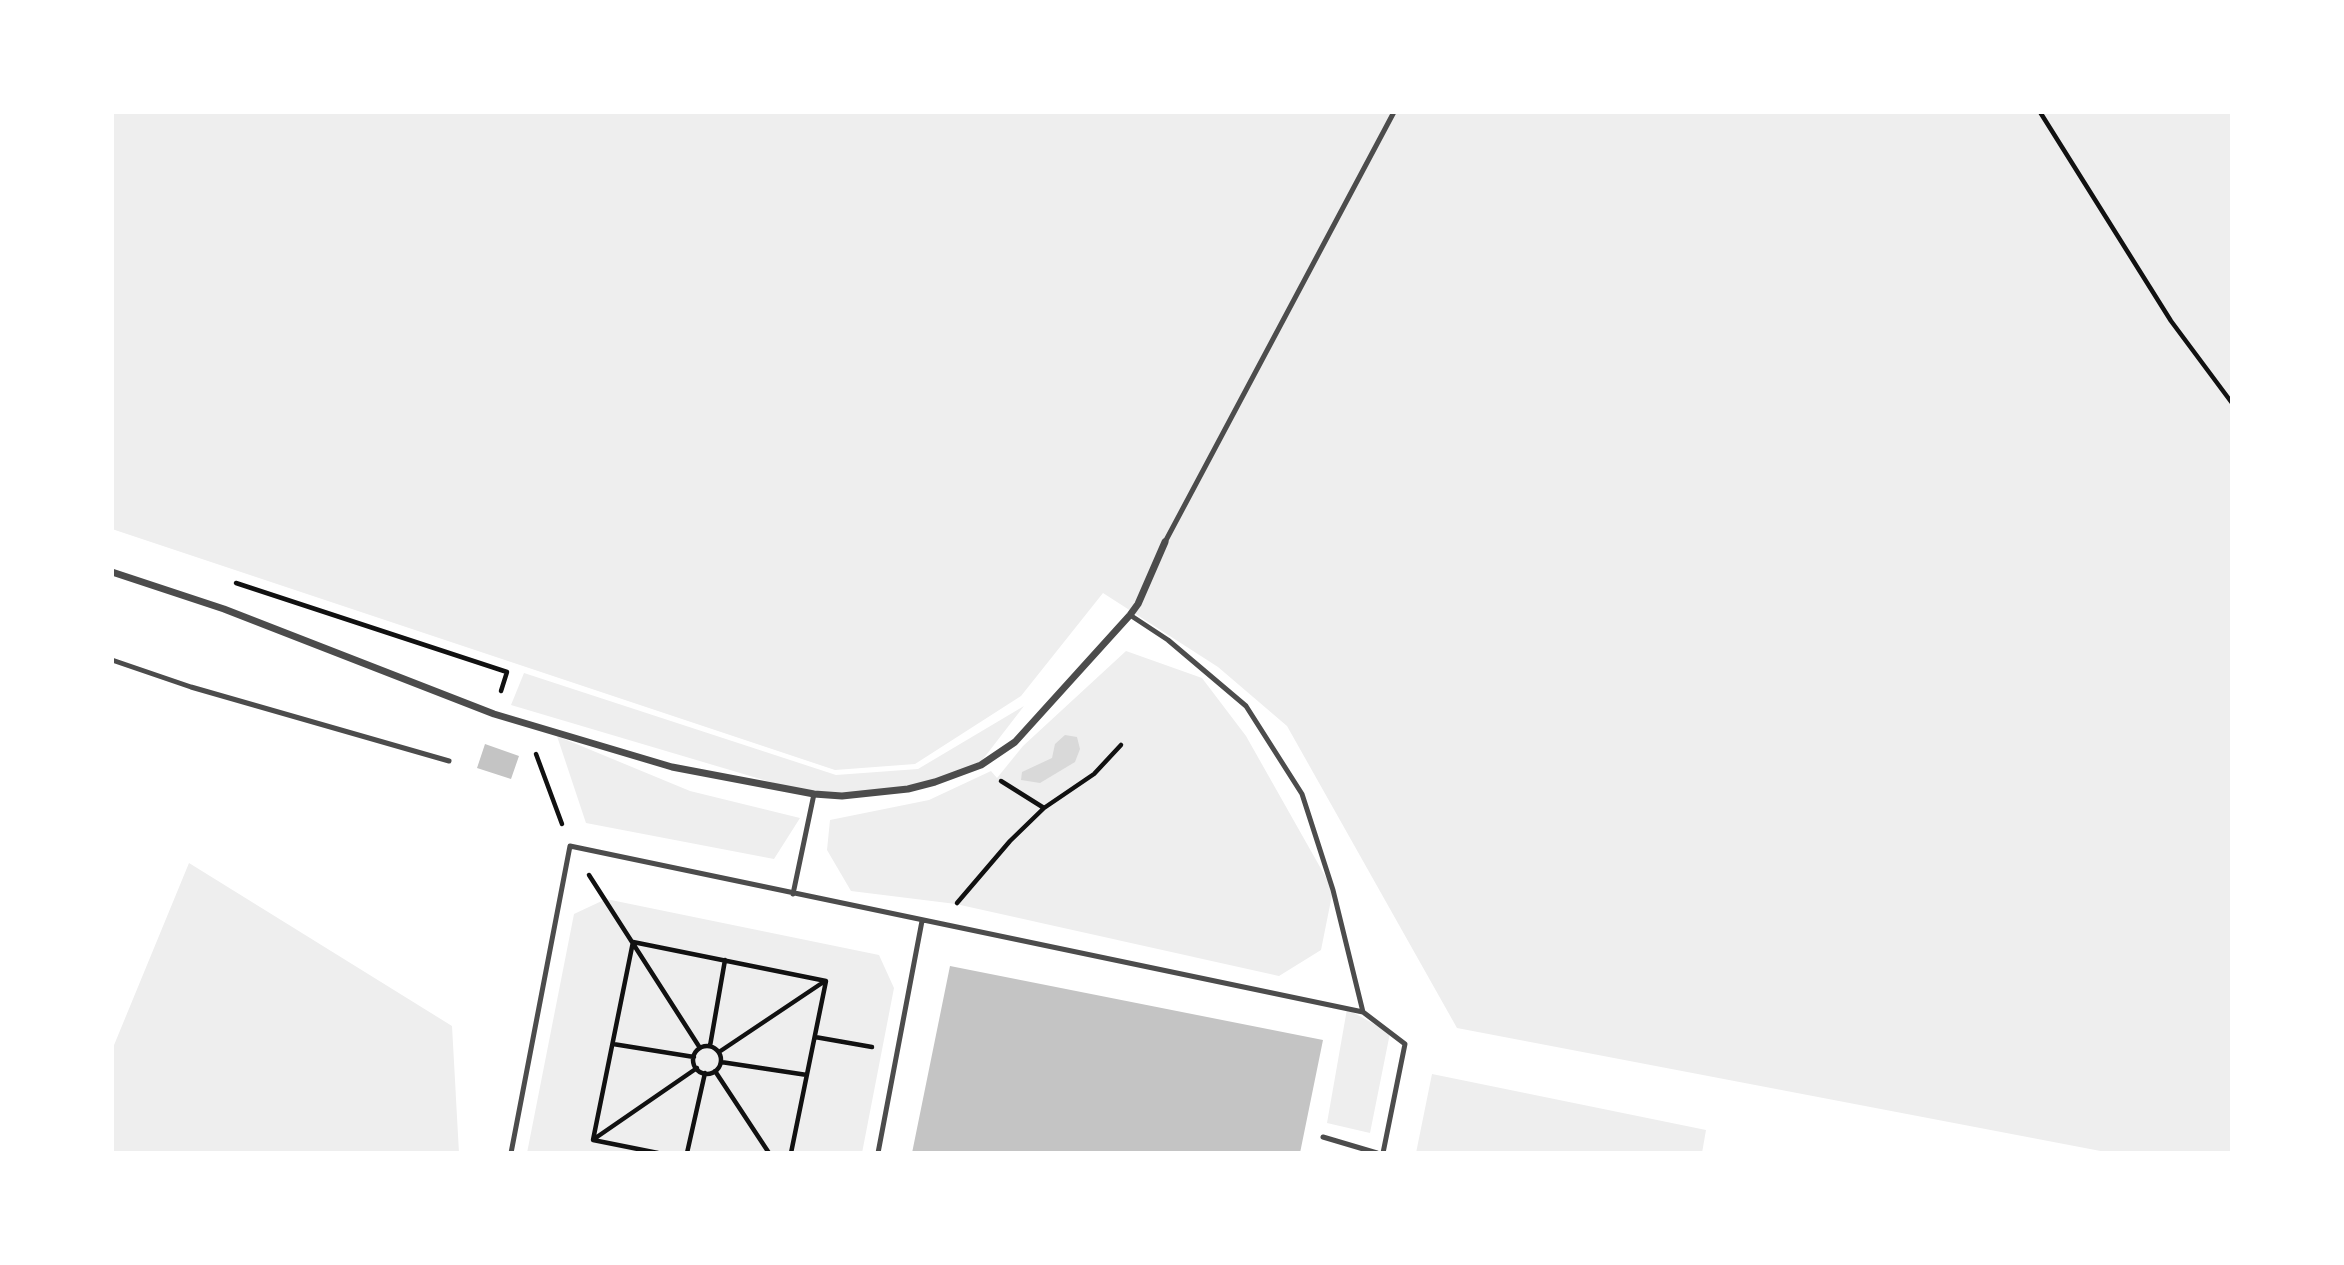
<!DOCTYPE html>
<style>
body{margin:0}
#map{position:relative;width:2344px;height:1265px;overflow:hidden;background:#fff;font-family:"Exo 2",sans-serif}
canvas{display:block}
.frame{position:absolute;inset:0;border:114px solid #fff;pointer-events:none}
</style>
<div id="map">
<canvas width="2344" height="1265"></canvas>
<div class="frame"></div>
</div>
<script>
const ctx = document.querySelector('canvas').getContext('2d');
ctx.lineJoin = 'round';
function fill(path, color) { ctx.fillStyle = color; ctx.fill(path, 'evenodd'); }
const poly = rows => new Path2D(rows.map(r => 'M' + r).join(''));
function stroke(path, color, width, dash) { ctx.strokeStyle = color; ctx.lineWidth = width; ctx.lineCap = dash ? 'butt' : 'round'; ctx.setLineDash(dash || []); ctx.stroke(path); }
const green = poly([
 [112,112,2232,112,2232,1153,2111,1153,1457,1028,1287,726,1218,667,1103,593,1021,696,915,764,835,770,112,529],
 [1126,651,1202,678,1246,736,1333,890,1321,950,1279,976,956,904,851,891,827,850,830,820,929,800,991,771,997,778,1023,746],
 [524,673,836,775,918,769,1024,706,980,763,910,788,821,797,511,705],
 [557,736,690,791,800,818,774,859,586,823],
 [189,863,452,1026,459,1153,112,1153,112,1050],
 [606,899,879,955,894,988,862,1153,527,1153,574,914],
 [1347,1009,1390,1033,1370,1133,1327,1123],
 [1432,1074,1706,1130,1702,1153,1416,1153]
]);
const water = poly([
 [1065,735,1077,737,1080,749,1075,762,1040,783,1021,780,1022,772,1052,758,1055,744]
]);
const building = poly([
 [485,744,519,756,511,779,477,768],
 [950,966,1323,1040,1300,1153,912,1153]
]);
const path = poly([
 [2040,112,2171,321,2232,403],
 [236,583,507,672,501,691],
 [536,754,562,824],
 [1044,808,1094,774,1121,745],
 [589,875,700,1048],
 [957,903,1010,841,1044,808,1001,781],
 [815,1037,872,1047],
 [613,1044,694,1057],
 [710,1046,725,960],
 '693 1060a14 14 0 1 1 28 0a14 14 0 1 1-28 0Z',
 [719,1052,825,981],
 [721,1062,807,1075],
 [715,1071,769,1153],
 [594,1139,697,1068],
 [658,1153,593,1140,633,942,826,981],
 [687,1153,705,1073],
 [791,1153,826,981]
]);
const service = poly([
 [1165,542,1394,112],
 [1130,615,1168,640,1246,706,1302,794,1333,890,1363,1012],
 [112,660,191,687,449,761],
 [793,894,814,794],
 [1323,1137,1377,1153],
 [511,1153,570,846,1363,1012,1405,1044,1383,1153],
 [878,1153,922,921]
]);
const minor = poly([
 [112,572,224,609,494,714,672,767,814,794,842,796,908,789,935,782,981,765,1015,742,1130,615,1138,604,1165,542]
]);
fill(green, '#eee');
fill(water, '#d9d9d9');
fill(building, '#c4c4c4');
stroke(path, '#111', 4.5);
stroke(service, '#4c4c4c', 5);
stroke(minor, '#4c4c4c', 7);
</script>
